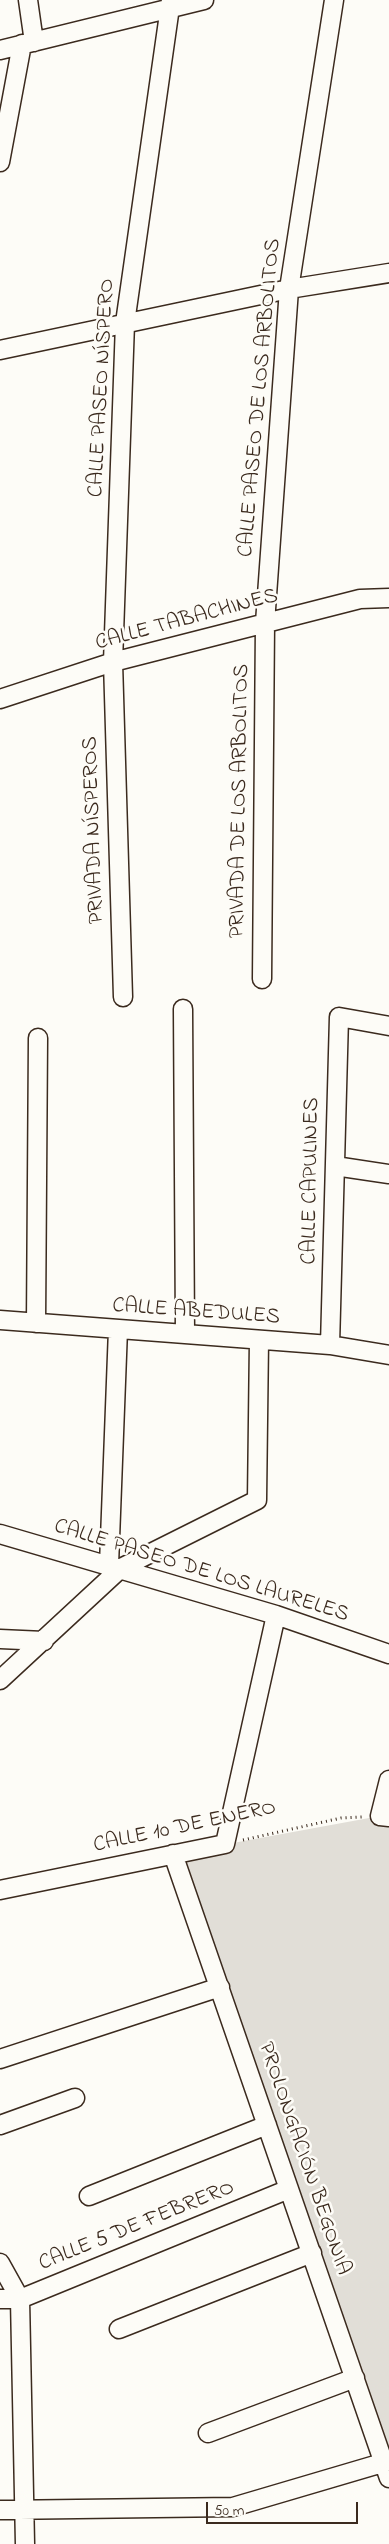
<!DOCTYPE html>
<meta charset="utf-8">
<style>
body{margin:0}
#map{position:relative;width:389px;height:2544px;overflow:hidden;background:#fdfcf7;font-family:"Indie Flower",sans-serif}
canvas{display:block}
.scale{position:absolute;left:206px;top:2502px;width:152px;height:22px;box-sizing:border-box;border:2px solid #3b2a1e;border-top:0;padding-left:6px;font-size:15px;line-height:18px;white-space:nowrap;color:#3b2a1e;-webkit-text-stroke:4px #fdfcf7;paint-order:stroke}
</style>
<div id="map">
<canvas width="389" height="2544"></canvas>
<div class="scale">50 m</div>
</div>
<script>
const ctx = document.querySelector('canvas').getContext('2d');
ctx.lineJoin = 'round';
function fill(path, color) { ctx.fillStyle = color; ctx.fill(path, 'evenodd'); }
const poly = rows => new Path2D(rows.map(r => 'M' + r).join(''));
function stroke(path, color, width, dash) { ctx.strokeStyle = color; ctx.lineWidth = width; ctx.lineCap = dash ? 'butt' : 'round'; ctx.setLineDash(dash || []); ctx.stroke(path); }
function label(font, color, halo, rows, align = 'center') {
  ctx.font = font + ' "Indie Flower",sans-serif'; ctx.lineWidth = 5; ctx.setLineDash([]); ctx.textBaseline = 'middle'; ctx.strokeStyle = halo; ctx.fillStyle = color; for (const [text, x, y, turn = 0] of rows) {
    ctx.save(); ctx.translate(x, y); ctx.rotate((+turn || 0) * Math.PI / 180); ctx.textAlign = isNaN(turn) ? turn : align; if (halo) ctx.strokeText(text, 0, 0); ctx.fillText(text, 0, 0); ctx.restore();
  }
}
const green = poly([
 [380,1816,389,1817,389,2461,173,1854]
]);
const path = poly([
 [243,1840,341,1818,362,1817]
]);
const minor = poly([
 [28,0,34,42],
 [0,50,204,0],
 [0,162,22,44],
 [0,350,289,289,389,273],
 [0,699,113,662,360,599,389,598],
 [262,979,265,623,289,289,334,0],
 [123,997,113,662,125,323,171,0],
 [183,1009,185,1334],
 [335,1166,389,1174],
 [0,1320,330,1345,389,1355],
 [36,1323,38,1038],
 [330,1345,339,1017,389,1026],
 [0,1534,276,1615,389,1654],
 [109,1565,118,1329],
 [0,1639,44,1641],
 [0,1680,121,1568,257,1500,259,1340],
 [389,1780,380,1816,389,1817],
 [173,1854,389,2478],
 [0,1890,225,1844,276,1615],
 [0,2059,220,1987],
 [0,2125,75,2098],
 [89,2196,267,2125],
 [0,2263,20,2299,25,2544],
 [0,2299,20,2299,289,2189],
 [119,2329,312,2253],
 [208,2433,355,2378],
 [0,2510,233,2507,389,2461]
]);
const streetNames = [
 ["CALLE PASEO NÍSPERO",103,388,-87],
 ["CALLE PASEO DE LOS ARBOLITOS",261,398,-85],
 ["CALLE TABACHINES",187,621,-15],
 ["PRIVADA DE LOS ARBOLITOS",241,801,-89],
 ["PRIVADA NÍSPEROS",95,830,-92],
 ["CALLE CAPULINES",312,1181,-89],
 ["CALLE ABEDULES",196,1313,4],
 ["CALLE PASEO DE LOS LAURELES",201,1572,17],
 ["CALLE 10 DE ENERO",185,1828,-12],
 ["PROLONGACIÓN BEGONIA",303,2159,71],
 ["CALLE 5 DE FEBRERO",137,2227,-22]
];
fill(green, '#e1ded7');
stroke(minor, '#3b2a1e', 21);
stroke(path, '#3b2a1e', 3, [1, 4]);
stroke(minor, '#fdfcf7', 18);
label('22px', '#3b2a1e', '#fdfcf7', streetNames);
</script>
